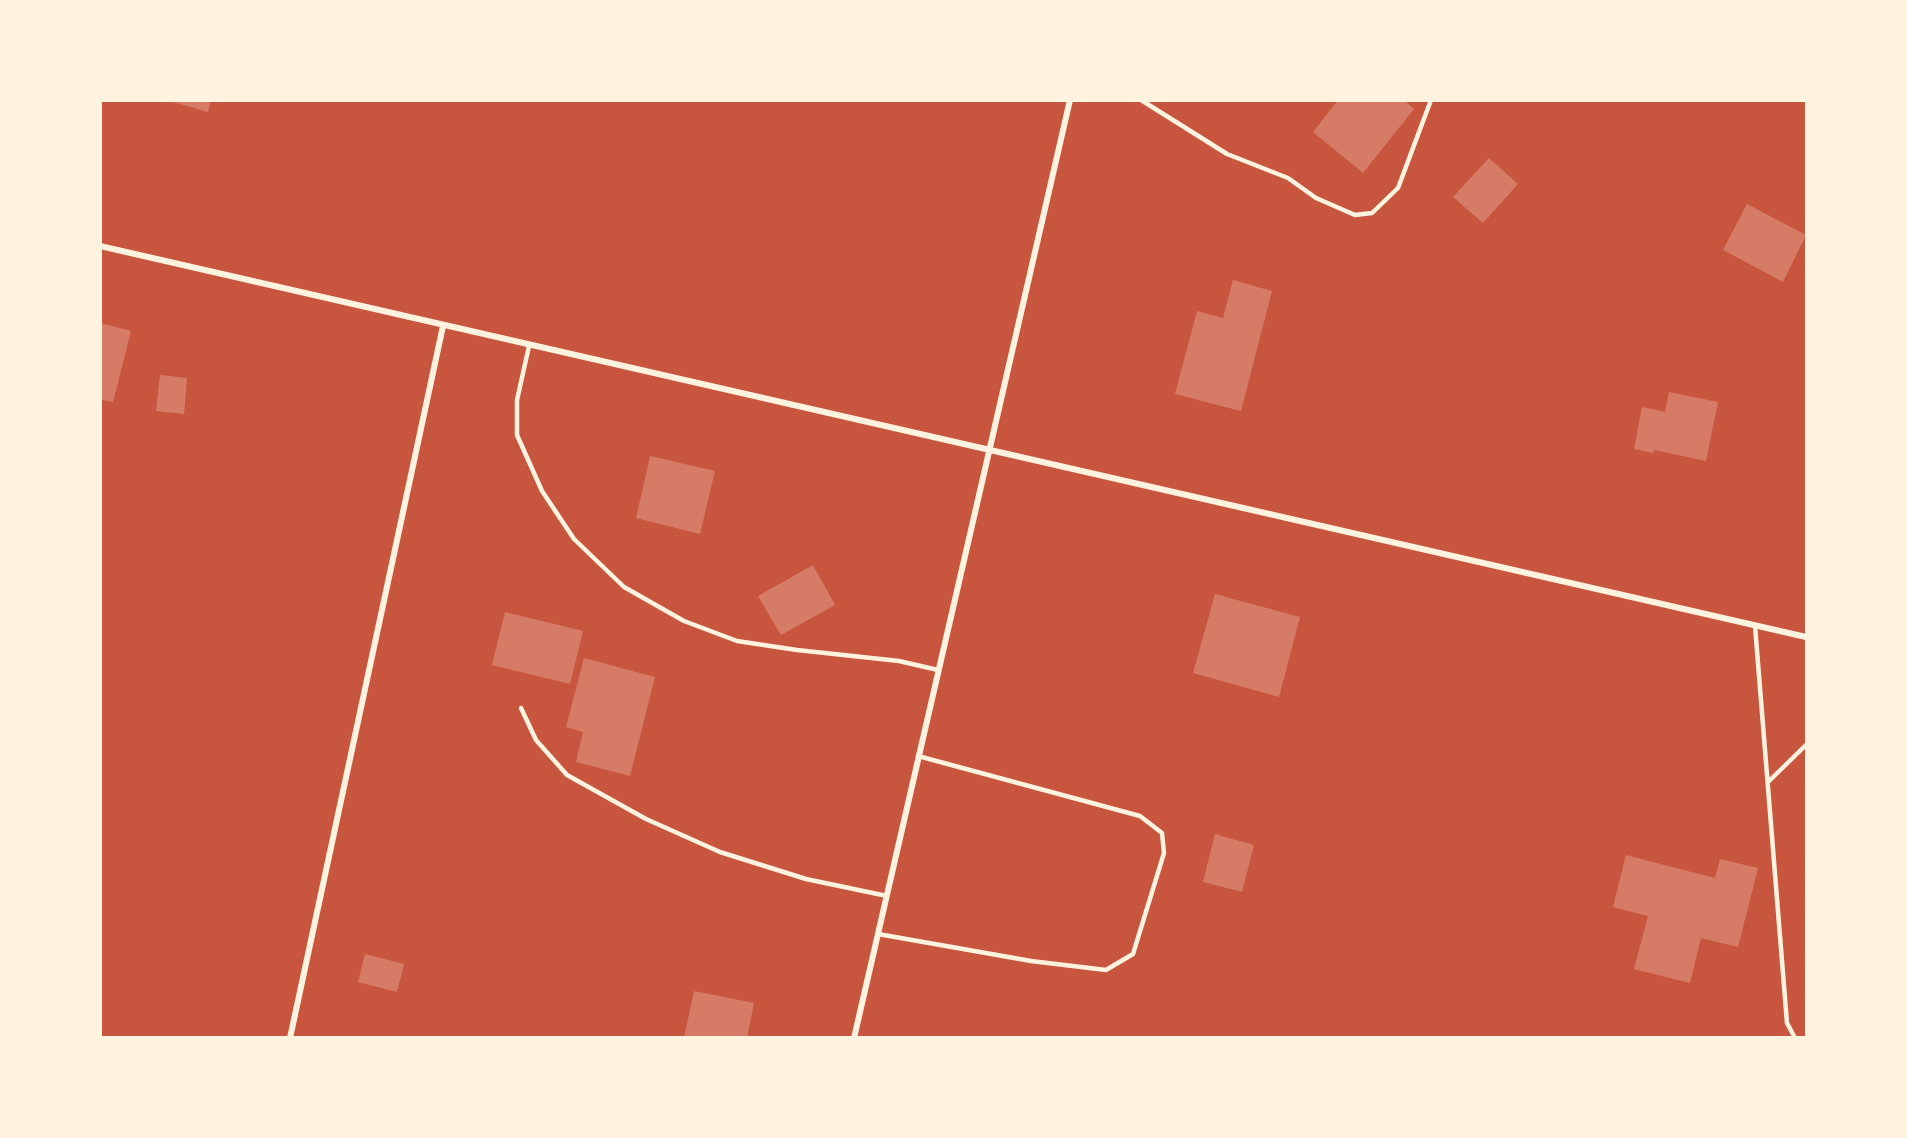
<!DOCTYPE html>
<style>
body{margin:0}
#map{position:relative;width:1907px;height:1138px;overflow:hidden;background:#c8553d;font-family:Roboto,sans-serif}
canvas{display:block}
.frame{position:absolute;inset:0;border:102px solid #fff3e0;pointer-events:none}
</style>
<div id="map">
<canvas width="1907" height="1138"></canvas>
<div class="frame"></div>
</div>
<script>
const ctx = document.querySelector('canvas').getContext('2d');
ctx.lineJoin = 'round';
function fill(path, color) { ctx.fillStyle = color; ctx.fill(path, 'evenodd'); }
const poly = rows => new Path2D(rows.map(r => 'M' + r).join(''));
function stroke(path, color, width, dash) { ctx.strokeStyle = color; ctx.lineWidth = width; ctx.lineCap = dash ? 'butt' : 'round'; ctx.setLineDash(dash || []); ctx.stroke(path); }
const building = poly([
 [166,100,211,100,208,112],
 [1338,100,1404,100,1414,109,1363,173,1313,132],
 [1489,158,1518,184,1483,223,1453,197],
 [1747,204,1806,235,1783,282,1723,250],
 [1233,280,1272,291,1241,411,1175,394,1197,311,1223,318],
 [100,323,131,331,113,402,100,399],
 [160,375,187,378,184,414,156,411],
 [1669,392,1718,402,1706,461,1654,450,1653,453,1634,449,1642,407,1665,412],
 [650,456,715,471,700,534,636,518],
 [813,565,835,605,781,635,758,596],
 [1215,594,1300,617,1279,697,1193,673],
 [505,612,583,631,570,684,492,665],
 [584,658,655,677,630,776,576,762,583,732,566,727],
 [1215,834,1254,845,1242,892,1203,882],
 [1626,855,1715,878,1720,859,1758,868,1738,947,1701,938,1690,983,1634,969,1648,916,1613,907],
 [365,954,404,964,397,992,358,982],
 [694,991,754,1003,747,1038,684,1038]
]);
const service = poly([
 [1141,100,1227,154,1288,178,1316,198,1355,215,1372,213,1398,188,1431,100],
 [529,346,517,400,517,435,542,491,574,539,624,587,684,621,737,641,797,650,899,661,938,670],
 [1755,626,1787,1023,1795,1038],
 [521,708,536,740,567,775,646,819,720,852,806,879,887,896],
 [1768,782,1806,745],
 [878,934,1031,961,1106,970,1133,954,1164,853,1162,833,1140,816,918,756]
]);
const minor = poly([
 [100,246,1806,637],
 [290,1038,443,326],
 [854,1038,1070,100]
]);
fill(building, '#d67c66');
stroke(service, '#fff3e0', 4.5);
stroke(minor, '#fff3e0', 6);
</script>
